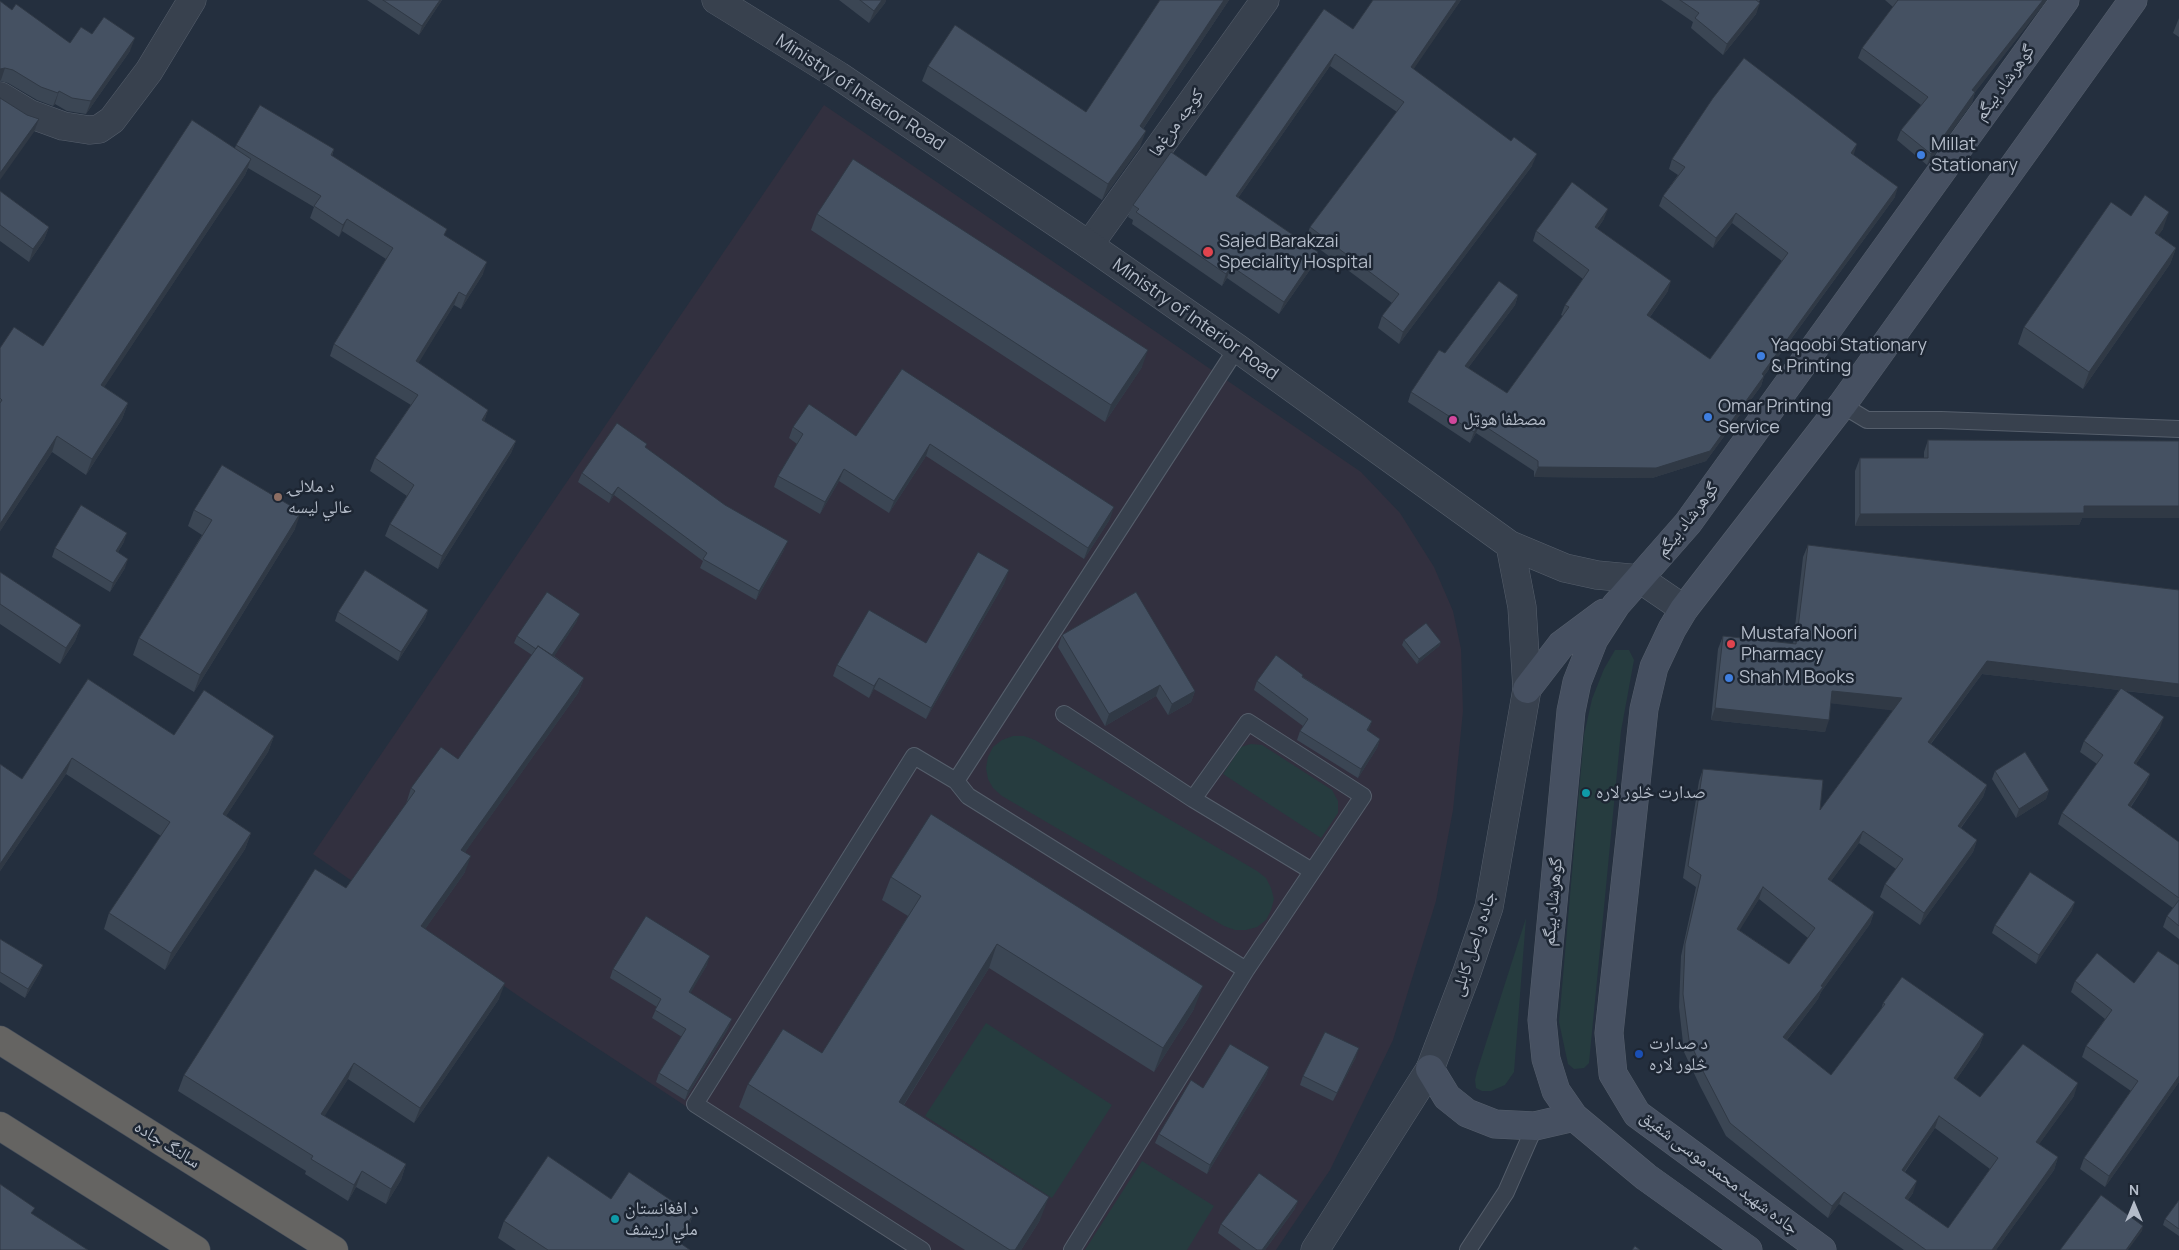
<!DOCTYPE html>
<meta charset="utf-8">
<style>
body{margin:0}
#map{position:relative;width:2179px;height:1250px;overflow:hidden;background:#242f3e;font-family:Manrope,sans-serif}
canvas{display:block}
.north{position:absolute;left:2109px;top:1180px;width:50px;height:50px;-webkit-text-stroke:4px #1d2633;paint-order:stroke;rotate:0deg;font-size:14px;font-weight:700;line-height:20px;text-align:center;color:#b4bcc9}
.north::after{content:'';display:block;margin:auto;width:18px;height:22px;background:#b4bcc9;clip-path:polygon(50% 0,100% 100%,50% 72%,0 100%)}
</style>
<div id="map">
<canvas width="2179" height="1250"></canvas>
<div class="north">N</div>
</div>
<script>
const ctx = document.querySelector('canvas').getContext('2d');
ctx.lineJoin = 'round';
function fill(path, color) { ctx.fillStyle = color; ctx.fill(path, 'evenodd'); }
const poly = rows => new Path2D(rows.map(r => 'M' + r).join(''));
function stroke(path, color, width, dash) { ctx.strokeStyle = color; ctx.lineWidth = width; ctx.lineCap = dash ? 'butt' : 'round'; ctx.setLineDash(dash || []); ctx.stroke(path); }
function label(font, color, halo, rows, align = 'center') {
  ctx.font = font + ' Manrope,"Noto Naskh Arabic",sans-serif'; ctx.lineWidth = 5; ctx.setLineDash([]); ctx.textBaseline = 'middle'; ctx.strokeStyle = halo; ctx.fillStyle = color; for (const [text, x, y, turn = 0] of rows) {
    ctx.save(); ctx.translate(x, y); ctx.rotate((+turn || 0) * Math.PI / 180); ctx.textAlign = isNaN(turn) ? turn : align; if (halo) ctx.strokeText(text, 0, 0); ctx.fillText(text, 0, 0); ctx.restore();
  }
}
const medical = poly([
 [824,105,1361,472,1400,513,1434,567,1453,611,1461,649,1463,711,1453,810,1436,901,1393,1040,1330,1170,1276,1250,905,1250,533,1006,313,854]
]);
const green = poly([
 [1615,650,1629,650,1634,660,1621,731,1589,1063,1584,1068,1574,1069,1568,1064,1559,1022,1584,735,1592,699,1604,669],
 [1013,736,1024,736,1035,740,1257,871,1266,878,1271,888,1274,899,1271,910,1266,920,1257,927,1246,930,1235,930,1224,926,1002,796,993,788,988,779,986,768,988,757,993,747,1002,740],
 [1251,744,1262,745,1332,790,1338,801,1338,813,1321,838,1223,774,1241,747],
 [1526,918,1514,1072,1505,1085,1491,1091,1482,1091,1476,1088,1475,1080,1477,1071],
 [986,1023,1112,1105,1052,1198,925,1116],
 [1142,1161,1214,1206,1187,1250,1085,1250]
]);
const service = poly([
 [1842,405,1867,420,1941,420,2179,429],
 [956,781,968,796,1246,970,1363,796,1248,722,1193,799,1064,714],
 [1193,799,1312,871],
 [922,1250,695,1104,914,756,956,781,1237,348],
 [1072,1250,1246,970],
 [1468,1250,1506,1192,1535,1126]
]);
const minor = poly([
 [0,96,30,114,63,126,89,130,99,129,112,120,149,71,192,0],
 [1089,245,1265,0]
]);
const tertiary = poly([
 [716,0,839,76,1089,245,1237,348,1510,545,1565,568,1597,575,1640,579,1684,609],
 [1315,1250,1430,1069,1467,972,1489,907,1527,689,1522,607,1510,545]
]);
const secondary = poly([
 [1527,689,1561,645,1604,613],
 [1430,1069,1447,1097,1467,1113,1495,1124,1535,1126,1574,1117],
 [1748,1250,1646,1177,1574,1117,1556,1091,1546,1059,1542,1020,1571,711,1577,682,1594,639,1616,605,1688,523,2065,0],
 [1822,1250,1637,1114,1613,1074,1609,1033,1644,709,1654,667,1672,629,1684,609,1842,405,2133,0]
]);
const trunk = poly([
 [0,1040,334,1250],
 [0,1126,196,1250]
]);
const wall = poly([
 [367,0,442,0,419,35],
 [839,0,886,0,885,3,869,23],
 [1160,0,1229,0,1143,129,1140,147,1102,200,922,81,928,66,1086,112],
 [1373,0,1461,0,1413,69,1532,166,1399,344,1378,328,1382,316,1392,303,1306,239,1310,227,1397,112,1330,66,1238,198,1318,252,1314,264,1279,314,1227,278,1222,286,1132,224,1133,220,1128,217,1133,205,1206,176,1353,29],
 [1661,0,1760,0,1759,2,1756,14,1723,55,1691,28,1693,22],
 [1885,0,2047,0,1975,92,1972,103,1927,165,1897,140,1901,130,1921,105,1858,58,1862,48,1893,7],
 [0,1,12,10,70,43,92,34,130,51,86,114,67,111,55,104,53,106,37,100,8,83,0,81],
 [2179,18,2179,37,2173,33],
 [236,145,334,149,332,156,445,236,483,274,461,309,454,305,418,363,488,410,484,421,516,441,511,453,438,569,385,536,390,524,407,496,370,471,375,458,411,405,330,356,334,344,386,259,342,231,339,237,310,218,314,207,248,168,245,175,104,387,128,403,122,419,86,475,52,452,0,531,0,348,43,346,235,148],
 [1853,154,1895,197,1764,376,1761,386,1706,461,1652,478,1534,477,1534,471,1476,433,1470,443,1408,402,1411,392,1445,353,1518,295,1515,305,1468,368,1507,393,1563,316,1561,315,1565,305,1583,279,1533,241,1536,231,1604,219,1597,229,1668,291,1650,317,1710,359,1782,261,1732,223,1713,248,1659,206,1663,196,1678,175,1669,169,1672,159],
 [0,191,49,227,44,240,29,262,0,241],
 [817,214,1142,367,1105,422,811,230],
 [2131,216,2163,229,2158,235,2176,248,2170,264,2083,389,2018,344,2024,327],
 [902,369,1110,519,1084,559,926,456,889,513,839,481,820,514,774,487,778,476,797,444,789,438,793,427,856,436],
 [1928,440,2179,518,2082,518,2079,525,1855,526,1855,471,1860,458,1924,458,1924,452],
 [646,448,784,550,756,600,700,568,703,561,614,495,609,503,578,482,582,473],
 [194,510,295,529,194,692,133,655,139,638,202,535,188,526],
 [124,542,118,552,125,568,110,592,52,557,55,548],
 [1808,545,2179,590,2179,697,2125,691,2160,728,2136,764,2150,774,2146,784,2131,807,2179,842,2179,939,2163,927,2167,916,2173,908,2058,824,2062,813,2097,764,2080,752,2084,741,2119,690,1982,674,1931,744,1987,785,1983,797,1961,828,1977,840,1973,852,1920,925,1880,897,1885,884,1896,869,1859,843,1831,881,1874,912,1870,924,1821,992,1818,999,1787,1040,1831,1075,1881,1010,1883,1003,1984,1034,1979,1047,1956,1080,1980,1097,2074,1096,2039,1144,2058,1157,2054,1170,1996,1250,1904,1250,1839,1204,1828,1218,1726,1136,1700,1086,1684,1052,1679,1007,1681,956,1696,887,1683,878,1699,781,1703,769,1820,810,1893,710,1831,703,1825,732,1711,720,1718,649,1723,636,1793,644,1803,557],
 [1759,899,1808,938,1789,964,1739,930],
 [1935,1128,1990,1169,1948,1228,1908,1200,1913,1193,1905,1172],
 [0,572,81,625,75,641,60,664,0,624],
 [1005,582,926,719,874,689,869,698,833,676,837,665,926,643],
 [428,610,425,619,398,661,335,621,338,612],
 [577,621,554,656,584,678,578,693,465,852,465,872,425,929,499,999,414,1123,348,1079,324,1116,406,1164,401,1180,386,1204,356,1187,348,1201,305,1174,306,1171,178,1091,184,1075,346,888,406,804,411,788,458,759,532,655,514,643,517,636],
 [1062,635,1195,691,1191,702,1168,715,1156,696,1105,726,1058,647],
 [1404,640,1441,642,1439,646,1417,664,1402,645],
 [1303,677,1372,721,1368,731,1380,739,1377,748,1358,778,1297,740,1300,731,1303,726,1254,690,1257,681],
 [88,679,174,735,274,736,268,752,226,816,251,833,245,849,165,970,104,929,109,913,161,836,66,774,0,871,0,764,22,779],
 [1995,771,2049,790,2046,799,2016,818,1992,779],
 [891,877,1194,1009,1154,1072,989,968,904,1105,1040,1220,1021,1250,965,1250,739,1107,748,1084,822,1053,908,916,882,900],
 [2072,911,2036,964,1992,933,1995,925],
 [0,939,43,965,39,974,25,998,0,982],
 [2097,953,2179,1082,2105,1187,2080,1169,2084,1158,2131,1091,2082,1057,2086,1046,2105,1019,2071,992,2075,981],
 [707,965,690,993,729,1027,685,1100,656,1082,659,1073,682,1037,652,1018,657,1007,610,978,613,969],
 [1356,1057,1333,1101,1300,1085,1303,1076],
 [1269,1067,1266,1076,1207,1174,1155,1143,1159,1134,1203,1088],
 [611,1199,693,1215,687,1232,679,1243,690,1250,516,1250,498,1238,504,1221],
 [2179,1200,2179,1236,2163,1225,2165,1219],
 [1298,1201,1294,1210,1265,1250,1241,1250,1218,1233,1221,1224]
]);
const shadedWall = poly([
 [440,0,442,0,419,35,422,26],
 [882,0,886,0,885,3,869,23,874,11],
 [1224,0,1229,0,1134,142,1140,126],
 [1457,0,1461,0,1407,79,1411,67],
 [2043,0,2047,0,1969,100,1972,90],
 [1760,3,1756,14,1723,55,1727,44],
 [135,38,130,51,86,114,91,101],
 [1335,54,1330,66,1231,208,1236,196],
 [5,68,1,80,0,81,0,69],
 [59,91,55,104,53,106,58,93],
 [1975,92,1972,103,1927,165,1931,154],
 [39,119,34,132,0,180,0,173],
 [1146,131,1140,147,1102,200,1108,184],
 [1857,144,1854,154,1847,163,1851,153],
 [1537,154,1532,166,1399,344,1403,332],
 [251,159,245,175,95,401,101,385],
 [1898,187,1895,197,1758,384,1762,374],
 [1608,209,1604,219,1591,237,1595,227],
 [2169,212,2163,229,2148,249,2155,233],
 [1736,213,1732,223,1713,248,1716,238],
 [347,219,342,231,339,237,343,225],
 [49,227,44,240,29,262,33,249],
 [2176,248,2170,264,2083,389,2089,372],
 [1318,252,1314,264,1279,314,1284,302],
 [487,262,483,274,461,309,466,296],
 [1231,266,1227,278,1222,286,1226,274],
 [1671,281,1668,291,1644,325,1647,315],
 [459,292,454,305,412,374,416,361],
 [1518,295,1515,305,1462,376,1465,366],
 [1148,350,1142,367,1105,422,1111,405],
 [1764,376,1761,386,1706,461,1652,478,1534,477,1538,467],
 [128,403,122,419,86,475,92,459],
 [488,410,484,422,482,420],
 [1480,423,1476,433,1470,443,1474,432],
 [57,436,52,452,0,531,0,524],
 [516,441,511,453,438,569,442,556],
 [930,444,926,456,889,513,894,501],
 [844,469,839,481,820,514,825,502],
 [618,487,614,495,609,503,612,495],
 [2084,506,2179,506,2179,518,2082,518,2079,525,1855,526,1860,514],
 [1114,507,1110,519,1084,559,1088,548],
 [301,512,295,529,194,692,200,675],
 [127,533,124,542,113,560,116,551],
 [788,541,784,550,756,600,759,591],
 [128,559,125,568,110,592,113,583],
 [1009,570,1005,582,926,719,931,708],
 [428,610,425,619,398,661,401,652],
 [580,614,577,621,548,666,550,658],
 [81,625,75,641,60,664,66,648],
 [1441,642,1439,646,1417,664,1419,659],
 [1987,661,2179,684,2179,697,1982,674,1923,754,1928,742],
 [584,678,578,693,456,865,461,850],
 [879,678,874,689,869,698,874,686],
 [1160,685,1156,696,1105,726,1109,714],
 [1195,691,1191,702,1168,715,1172,704],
 [1832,691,1902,698,1897,711,1828,703],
 [1715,708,1829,720,1825,732,1711,720],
 [2164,717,2160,728,2130,773,2134,763],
 [1372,721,1369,730,1363,739,1367,730],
 [274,736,268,752,217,830,223,814],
 [1380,739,1377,748,1358,778,1361,769],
 [72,758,66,774,0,871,0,864],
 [2150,774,2146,784,2124,816,2128,805],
 [1987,785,1983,797,1953,838,1958,826],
 [2049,790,2046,799,2016,818,2019,809],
 [1863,831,1859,843,1823,892,1828,879],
 [251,833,245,849,165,970,171,953],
 [1977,840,1973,852,1920,925,1924,913],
 [471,856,465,872,416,942,421,926],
 [1763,887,1759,899,1733,941,1737,929],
 [2075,902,2072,911,2036,964,2039,955],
 [1874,912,1870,924,1821,992,1818,999,1779,1050,1783,1037],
 [997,944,989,968,891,1125,899,1102],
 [710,956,707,965,686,1001,689,992],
 [43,965,39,974,25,998,28,989],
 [505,983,499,999,414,1123,420,1108],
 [1203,986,1194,1009,1154,1072,1163,1048],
 [732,1019,729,1027,685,1100,688,1091],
 [1984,1034,1979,1047,1949,1090,1954,1078],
 [1359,1048,1356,1057,1333,1101,1337,1093],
 [354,1063,348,1079,316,1130,321,1114],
 [1269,1067,1266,1076,1207,1174,1210,1165],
 [2179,1076,2179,1082,2105,1187,2109,1176],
 [2078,1083,2074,1096,2032,1154,2036,1142],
 [1939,1116,1935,1128,1897,1182,1902,1170],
 [2058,1157,2054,1170,1996,1250,1992,1250],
 [406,1164,401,1180,386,1204,391,1189],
 [362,1171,356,1187,348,1201,354,1185],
 [1917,1181,1913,1193,1900,1210,1905,1198],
 [1844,1192,1839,1204,1828,1218,1832,1206],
 [1049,1197,1040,1220,1021,1250,1015,1250],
 [1298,1201,1294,1210,1265,1250,1262,1250],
 [693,1215,687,1232,675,1250,676,1240],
 [2143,1226,2142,1231,2128,1250,2126,1250]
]);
const building = poly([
 [383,0,440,0,422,26,383,0],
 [860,0,882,0,874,11,860,0],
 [1160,0,1224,0,1140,126,1146,131,1108,184,928,66,955,25,1086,112,1160,0],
 [1373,0,1457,0,1411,67,1511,141,1514,137,1537,154,1403,332,1382,316,1399,294,1310,227,1404,102,1335,54,1236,196,1318,252,1284,302,1231,266,1226,274,1136,212,1139,209,1133,205,1171,152,1206,176,1324,9,1353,29,1373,0],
 [1680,0,1756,0,1760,3,1727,44,1695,18,1699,13,1680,0],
 [1898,0,2043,0,1972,90,1975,92,1931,154,1901,130,1928,97,1862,48,1898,0],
 [0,1,12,10,16,4,70,43,81,27,92,34,104,17,135,38,91,101,72,98,59,91,58,93,41,87,13,70,5,68,0,69,0,1],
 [1744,58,1857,144,1851,153,1898,187,1762,374,1764,376,1710,451,1656,468,1538,467,1538,461,1480,423,1474,432,1411,392,1439,350,1445,353,1499,281,1518,295,1465,366,1507,393,1569,307,1565,305,1589,270,1536,231,1572,182,1608,209,1595,227,1671,281,1647,315,1710,359,1788,253,1736,213,1716,238,1663,196,1685,167,1672,159,1713,98,1744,58],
 [0,98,27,115,39,119,0,173,0,98],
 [260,105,334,149,331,155,447,229,444,235,487,262,466,296,459,292,416,361,488,410,482,420,516,441,442,556,390,524,414,485,375,458,418,395,334,344,393,248,347,219,343,225,314,206,321,196,236,145,260,105],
 [192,120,251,159,101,385,128,403,92,459,57,436,0,524,0,403,2,400,0,398,0,348,14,327,43,346,192,120],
 [853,159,1148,350,1111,405,817,214,853,159],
 [0,191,49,227,33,249,0,225,0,191],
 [2145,195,2169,212,2155,233,2176,248,2089,372,2024,327,2111,202,2131,216,2145,195],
 [902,369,1114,507,1088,548,930,444,894,501,844,469,825,502,778,476,803,434,793,427,809,404,856,436,902,369],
 [617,423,647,444,645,447,725,505,788,541,759,591,703,559,707,553,618,487,612,495,582,473,617,423],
 [1928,440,2179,441,2179,506,2084,506,2084,513,1860,514,1860,458,1928,458,1928,440],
 [222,465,301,512,200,675,139,638,212,520,194,510,222,465],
 [81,505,127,533,116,551,128,559,113,583,55,548,81,505],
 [1808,545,2179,590,2179,684,1987,661,1928,742,1987,785,1958,826,1977,840,1924,913,1885,884,1903,859,1863,831,1828,879,1874,912,1821,986,1823,987,1783,1037,1831,1075,1885,1004,1883,1003,1902,977,1984,1034,1954,1078,1980,1097,2023,1044,2078,1083,2036,1142,2058,1157,1992,1250,1926,1250,1844,1192,1832,1206,1730,1123,1704,1073,1689,1040,1683,994,1685,944,1701,875,1688,866,1703,769,1823,780,1820,810,1902,698,1832,691,1829,720,1715,708,1723,636,1796,644,1808,545],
 [1763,887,1815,928,1789,964,1737,929,1763,887],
 [1939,1116,1998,1158,1948,1228,1905,1198,1917,1181,1902,1170,1939,1116],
 [978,552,1009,570,931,708,879,678,874,686,837,665,869,610,926,643,978,552],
 [365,570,428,610,401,652,338,612,365,570],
 [0,572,81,625,66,648,0,604,0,572],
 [547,592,580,614,552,655,538,646,536,649,517,636,547,592],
 [1136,592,1195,691,1172,704,1160,685,1109,714,1062,635,1136,592],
 [1426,623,1441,642,1419,659,1404,640,1426,623],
 [538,646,584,678,461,850,471,856,421,926,505,983,420,1108,354,1063,321,1114,406,1164,391,1189,362,1171,354,1185,311,1159,313,1156,184,1075,315,869,346,888,415,791,411,788,441,747,458,759,538,646],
 [1276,655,1303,675,1302,677,1372,721,1367,730,1380,739,1361,769,1300,731,1308,719,1257,681,1276,655],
 [88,679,174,735,204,690,274,736,223,814,251,833,171,953,109,913,170,822,72,758,0,864,0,764,22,779,88,679],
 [2121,688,2164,717,2134,763,2150,774,2128,805,2179,842,2179,898,2062,813,2103,755,2084,741,2121,688],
 [2025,752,2049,790,2019,809,1995,771,2025,752],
 [931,814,1203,986,1163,1048,997,944,899,1102,1049,1197,1015,1250,1010,1250,748,1084,783,1029,822,1053,921,896,891,877,931,814],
 [2030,872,2075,902,2039,955,1995,925,2030,872],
 [2179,900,2179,926,2167,916,2179,900],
 [646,916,710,956,689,992,732,1019,688,1091,659,1073,686,1029,655,1010,661,999,613,969,646,916],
 [0,939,43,965,28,989,0,972,0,939],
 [2158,951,2179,965,2179,1076,2109,1176,2084,1158,2138,1081,2086,1046,2112,1010,2075,981,2097,953,2134,983,2158,951],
 [1325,1032,1359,1048,1337,1093,1303,1076,1325,1032],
 [1230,1044,1269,1067,1210,1165,1159,1134,1191,1080,1203,1088,1230,1044],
 [548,1156,611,1199,629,1172,693,1215,676,1240,690,1250,548,1250,504,1221,548,1156],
 [1259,1173,1298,1201,1262,1250,1257,1250,1221,1224,1259,1173],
 [0,1184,35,1208,31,1213,88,1250,0,1250,0,1184],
 [2101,1195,2143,1226,2126,1250,2060,1250,2101,1195],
 [2179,1200,2179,1229,2165,1219,2179,1200],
 [1635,1246,1640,1250,1632,1250,1635,1246]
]);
const markers = [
 [1921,155,5,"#3f7fe0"],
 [1208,252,6,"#e0444e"],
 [1761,356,5,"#3f7fe0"],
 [1708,417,5,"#3f7fe0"],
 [1453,420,5,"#d1479c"],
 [278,497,5,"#8d6e63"],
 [1731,644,5,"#e0444e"],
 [1729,678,5,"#3f7fe0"],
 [1586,793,5,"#0f9aa8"],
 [1639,1054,5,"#1a4fb4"],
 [615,1219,5,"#0f9aa8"]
];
const streetNames = [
 ["گوهرشاد بیگم",2005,83,-54],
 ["Ministry of Interior Road",860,93,33],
 ["کوچه مرغ‌ها",1177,123,-54],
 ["Ministry of Interior Road",1195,320,35],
 ["گوهرشاد بیگم",1688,520,-52],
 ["گوهرشاد بیگم",1553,902,-85],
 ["جاده واصل کابلی",1474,944,-72],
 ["سالنگ جاده",167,1145,32],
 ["جاده شهید محمد موسی شفیق",1719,1173,37]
];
const poiNames = [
 ["Millat",1931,145],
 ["Stationary",1931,166],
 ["Sajed Barakzai",1219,242],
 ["Speciality Hospital",1219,263],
 ["Yaqoobi Stationary",1771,346],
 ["& Printing",1771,367],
 ["Omar Printing",1718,407],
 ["Service",1718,428],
 ["مصطفا هوټل",1463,420],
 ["د ملالۍ",288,487],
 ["عالي لیسه",288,508],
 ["Mustafa Noori",1741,634],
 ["Pharmacy",1741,655],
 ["Shah M Books",1739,678],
 ["صدارت څلور لاره",1596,793],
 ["د صدارت",1649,1044],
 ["څلور لاره",1649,1065],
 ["د افغانستان",625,1209],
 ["ملي اریشف",625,1230]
];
fill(medical, '#32303f');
fill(green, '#263c3f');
stroke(service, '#565f6c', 18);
stroke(minor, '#565f6c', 29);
stroke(tertiary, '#565f6c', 29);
stroke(secondary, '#565f6c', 29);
stroke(trunk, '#434c59', 29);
stroke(service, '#38414e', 16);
stroke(minor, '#38414e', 28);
stroke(tertiary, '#38414e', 28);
stroke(secondary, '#465061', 28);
stroke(trunk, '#656462', 28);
fill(wall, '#3b4654');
fill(shadedWall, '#303945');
fill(building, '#455162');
stroke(building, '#303945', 1);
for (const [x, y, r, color] of markers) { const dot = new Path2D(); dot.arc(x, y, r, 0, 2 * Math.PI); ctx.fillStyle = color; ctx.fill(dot); stroke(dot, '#1d2633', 2); }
label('18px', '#b4bcc9', '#1d2633', streetNames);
label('18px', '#b4bcc9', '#1d2633', poiNames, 'left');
</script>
